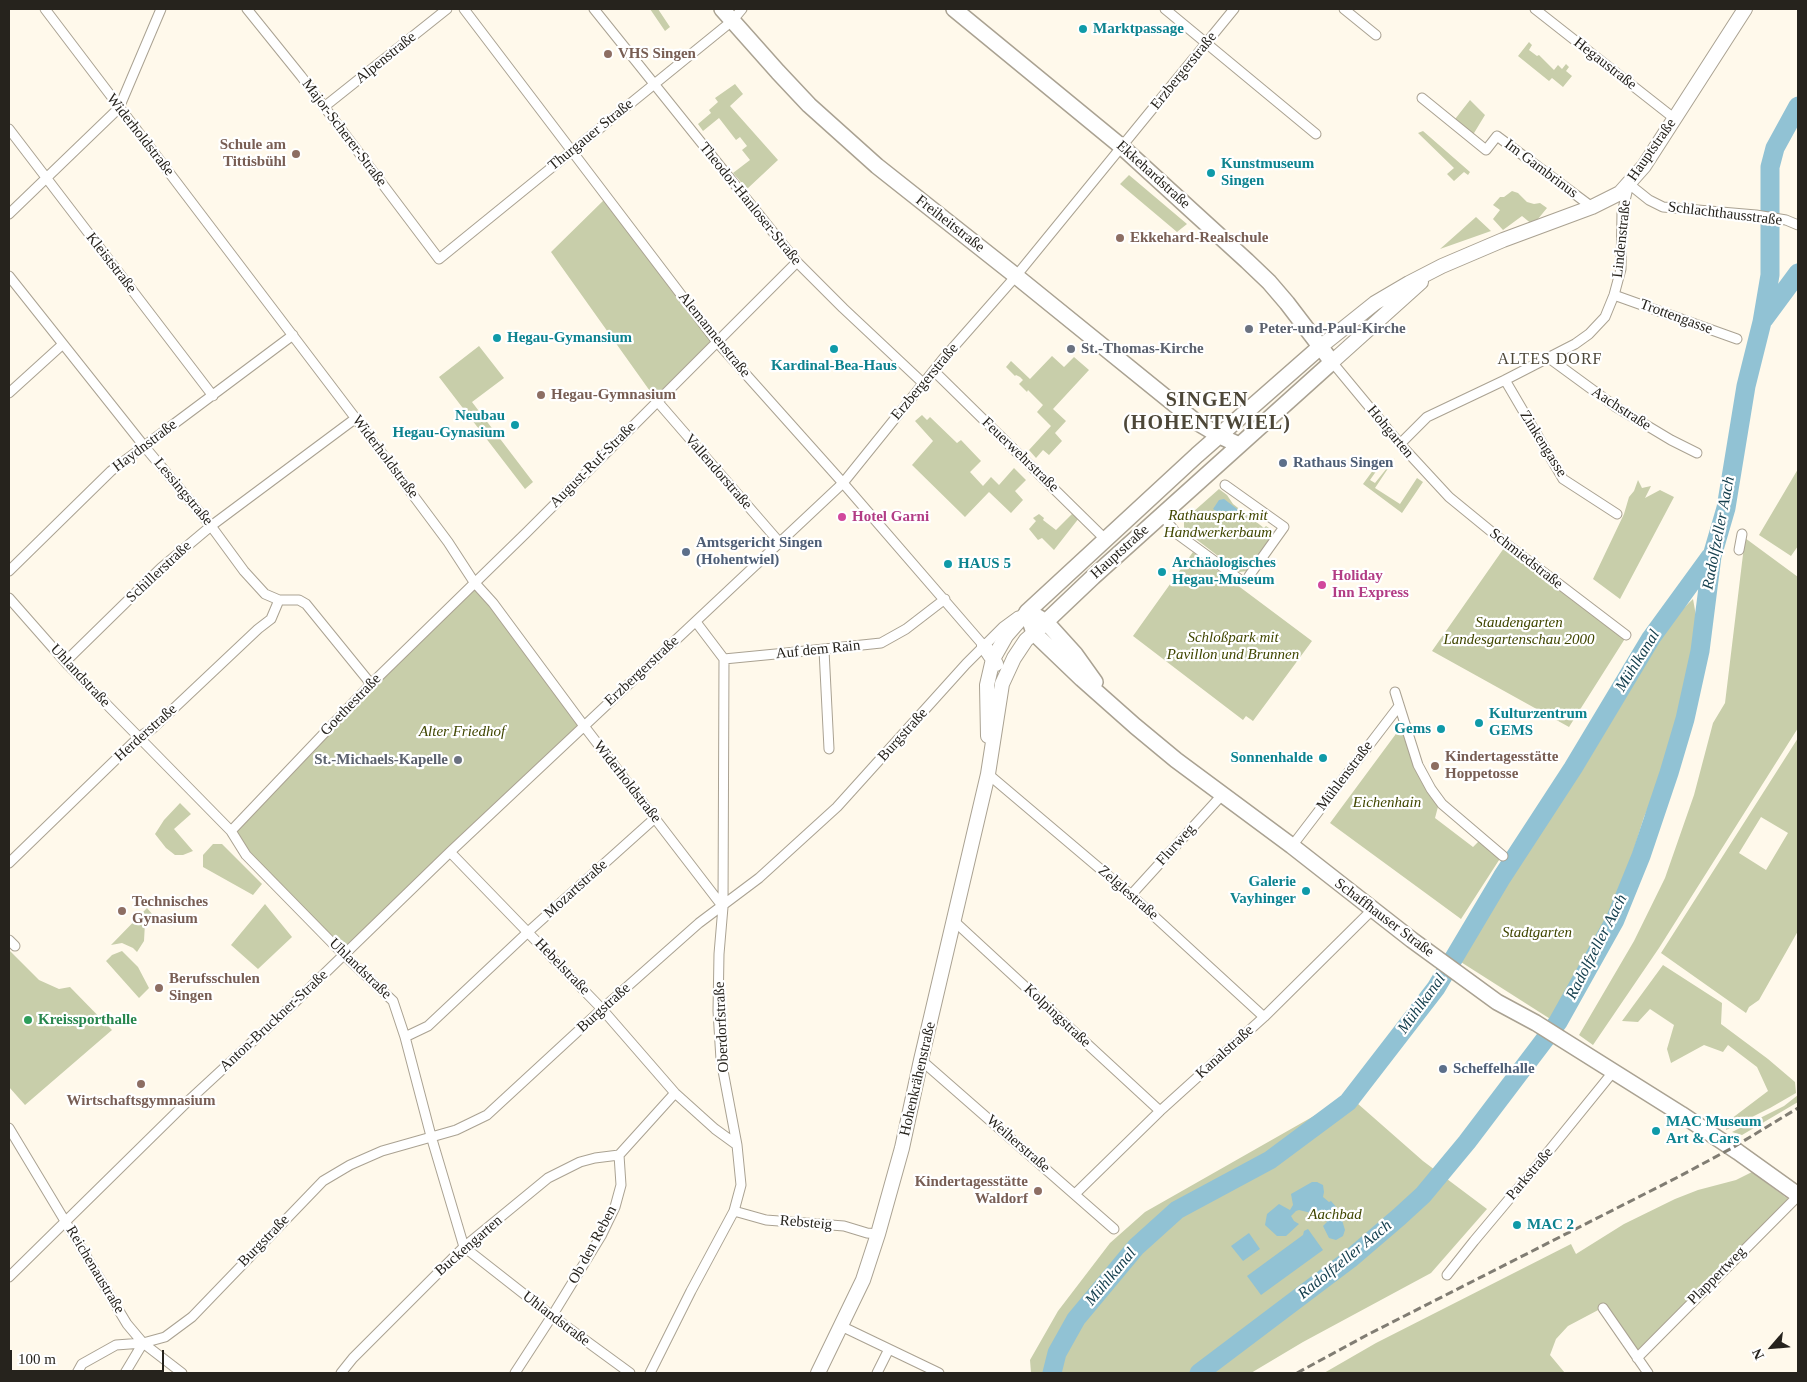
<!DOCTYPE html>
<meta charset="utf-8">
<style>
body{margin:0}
#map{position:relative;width:1807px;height:1382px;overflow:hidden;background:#fff9eb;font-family:"Times New Roman",serif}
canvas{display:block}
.frame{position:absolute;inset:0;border:10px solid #26231d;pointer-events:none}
.north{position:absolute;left:1747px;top:1322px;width:50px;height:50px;-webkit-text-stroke:4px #fff;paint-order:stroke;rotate:243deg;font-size:14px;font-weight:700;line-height:20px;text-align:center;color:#26231d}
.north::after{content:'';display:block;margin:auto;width:18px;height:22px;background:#26231d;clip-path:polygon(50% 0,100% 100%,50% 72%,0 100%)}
.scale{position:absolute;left:10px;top:1350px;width:154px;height:22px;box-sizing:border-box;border:2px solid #26231d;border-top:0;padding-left:6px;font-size:15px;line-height:18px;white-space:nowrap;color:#26231d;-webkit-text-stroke:4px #fff;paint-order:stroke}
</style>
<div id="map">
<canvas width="1807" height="1382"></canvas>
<div class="frame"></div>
<div class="north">N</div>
<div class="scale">100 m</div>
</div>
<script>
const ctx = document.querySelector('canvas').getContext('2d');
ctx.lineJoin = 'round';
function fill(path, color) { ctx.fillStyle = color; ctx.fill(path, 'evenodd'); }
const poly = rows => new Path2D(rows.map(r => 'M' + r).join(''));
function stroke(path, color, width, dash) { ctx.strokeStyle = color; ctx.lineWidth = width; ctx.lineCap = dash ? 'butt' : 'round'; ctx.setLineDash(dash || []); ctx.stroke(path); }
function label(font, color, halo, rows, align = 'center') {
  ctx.font = font + ' "Times New Roman",serif'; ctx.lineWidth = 4.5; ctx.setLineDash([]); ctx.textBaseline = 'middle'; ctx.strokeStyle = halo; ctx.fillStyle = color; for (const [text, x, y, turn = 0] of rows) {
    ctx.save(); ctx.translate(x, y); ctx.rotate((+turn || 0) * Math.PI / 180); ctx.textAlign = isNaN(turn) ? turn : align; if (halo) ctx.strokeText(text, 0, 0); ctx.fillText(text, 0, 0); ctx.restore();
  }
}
const green = poly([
 [650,9,658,9,670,27,665,31],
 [1529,42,1532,45,1529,50,1537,56,1539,55,1554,70,1558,65,1562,69,1566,64,1569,67,1566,71,1572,76,1563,87,1552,78,1549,81,1518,56],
 [735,84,743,94,730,106,778,160,747,189,733,173,750,160,742,150,747,146,740,137,736,140,719,118,703,131,698,124,711,113,709,110,718,102,715,98],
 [1470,100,1485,115,1471,138,1452,123],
 [1423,131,1470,172,1468,175,1464,172,1454,181,1447,174,1454,168,1418,133],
 [1129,175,1187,224,1177,232,1120,184],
 [1512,191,1518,193,1527,202,1534,204,1540,203,1547,208,1533,225,1522,216,1503,230,1493,219,1500,210,1493,205,1500,197,1504,197],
 [607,197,717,342,657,401,551,252],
 [1476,217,1491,231,1440,249],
 [479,346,504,378,472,402,533,482,525,489,439,377],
 [1052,356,1064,367,1074,357,1089,370,1053,409,1066,421,1055,433,1062,441,1049,455,1043,450,1036,458,1029,450,1051,426,1037,412,1043,405,1028,390,1027,392,1019,384,1023,380,1020,377,1016,375,1015,376,1006,367,1011,361,1030,379],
 [922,415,927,420,930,417,957,443,961,440,981,461,970,472,983,486,991,477,999,485,1014,468,1026,480,1015,491,1023,500,1011,513,989,492,965,517,912,465,933,441,915,421],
 [1382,458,1384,460,1370,480,1375,483,1395,458,1375,488,1400,504,1417,478,1423,482,1402,513,1363,484],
 [1798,469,1798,546,1791,556,1759,535],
 [1638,480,1642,488,1651,486,1645,498,1660,490,1674,497,1620,599,1593,579,1624,514,1629,497,1634,491],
 [1219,489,1227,495,1233,504,1264,528,1266,526,1276,533,1248,571,1239,572,1184,530,1184,520],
 [1074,512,1079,518,1054,550,1042,538,1038,540,1029,529,1036,521,1033,518,1039,514,1044,518,1043,520,1056,530],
 [1745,538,1798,577,1798,728,1659,948,1593,1045,1579,1035,1634,941,1665,878,1694,795,1713,723,1725,703],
 [1504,548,1626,637,1569,727,1432,651],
 [1193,552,1312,641,1253,721,1246,716,1243,720,1133,636],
 [474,582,584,726,344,955,311,921,231,831],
 [1693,599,1703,655,1661,778,1644,817,1612,919,1555,1022,1453,957,1574,768,1652,639],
 [1401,727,1415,767,1439,803,1435,818,1473,847,1480,840,1501,857,1461,919,1330,823],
 [1798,738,1798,931,1759,1000,1749,1007,1746,1013,1661,953],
 [1761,817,1788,833,1766,870,1739,853],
 [180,803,191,814,174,829,193,851,183,855,175,855,166,848,155,834,164,820],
 [213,844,222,844,262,884,253,895,203,867,203,855],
 [265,904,292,937,258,969,231,945],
 [147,908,153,915,145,923,144,941,137,952,133,948,122,943,111,945],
 [9,950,39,980,59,989,70,987,112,1030,25,1105,9,1087],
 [122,951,138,967,149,988,139,998,106,961,112,955],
 [1663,965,1722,1003,1721,1024,1768,1059,1795,1082,1796,1093,1770,1108,1726,1130,1727,1122,1768,1091,1757,1067,1728,1045,1723,1052,1704,1045,1671,1063,1667,1049,1674,1025,1650,1009,1638,1022,1622,1021],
 [1798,1095,1798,1102,1742,1135,1732,1132,1784,1106],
 [1349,1096,1423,1161,1487,1209,1431,1273,1303,1342,1251,1373,1031,1373,1030,1360,1058,1311,1110,1243,1145,1212],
 [1752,1172,1792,1202,1637,1358,1602,1308,1568,1326,1556,1339,1550,1355,1565,1373,1324,1373,1376,1343,1571,1244,1576,1254,1624,1224,1675,1199,1698,1190,1736,1180]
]);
const water = poly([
 [1224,499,1241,512,1238,516,1225,511,1219,513,1213,509,1219,500],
 [1312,1182,1317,1182,1323,1185,1324,1192,1323,1197,1329,1202,1331,1201,1337,1208,1336,1209,1340,1215,1337,1218,1342,1220,1345,1230,1343,1236,1336,1240,1329,1238,1323,1226,1327,1222,1324,1218,1321,1220,1317,1215,1314,1218,1311,1213,1299,1210,1296,1211,1291,1216,1294,1221,1299,1224,1286,1236,1277,1236,1265,1225,1267,1214,1279,1204,1290,1210,1293,1205,1291,1194],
 [1308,1229,1323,1250,1261,1295,1247,1276,1303,1235,1304,1231],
 [1249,1233,1260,1249,1243,1261,1231,1246]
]);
const river = poly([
 [1764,319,1798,273],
 [1052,1373,1057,1353,1076,1319,1136,1247,1177,1210,1270,1160,1348,1102,1436,988,1502,877,1573,768,1651,638,1710,557],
 [1199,1373,1350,1259,1399,1217,1423,1195,1467,1142,1558,1022,1615,920,1641,856,1669,773,1685,719,1700,651,1712,556,1726,508,1746,386,1762,322,1770,275,1770,167,1775,148,1798,106]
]);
const minor = poly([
 [45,9,369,436,448,542,474,582,493,603,584,726,723,907],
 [247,9,301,76,439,259,732,21,742,9],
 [464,9,717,342,843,483,984,646],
 [594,9,797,262,843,308,924,384],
 [1165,9,1316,134],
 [1344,9,1376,35],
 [1535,9,1675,119],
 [1422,98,1486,150,1497,136,1592,207],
 [324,107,447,9],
 [9,129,213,396],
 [9,214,119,108,161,9],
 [9,276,144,446,211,526,244,571,265,594,279,600,299,600,306,604,371,684],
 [1614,295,1737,339],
 [1549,358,1616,407,1671,440,1697,453],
 [1332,362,1400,444,1449,497,1504,542,1626,635],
 [934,371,1106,540],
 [1505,380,1563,479,1617,514],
 [9,393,63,344],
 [657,401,780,543],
 [1400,444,1427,417,1505,380,1575,344,1589,334,1605,317,1614,295,1621,269,1622,213,1629,184,1649,200,1663,207,1756,215,1786,220,1798,225],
 [1225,485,1284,527,1249,576],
 [1162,515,1176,533,1239,579],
 [1739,550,1742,534],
 [9,571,111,471,293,335],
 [9,598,68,665,231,831,246,855,344,955,393,1001,405,1037,431,1136,464,1247,552,1316,630,1373],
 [696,622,724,659,786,653,881,643,906,629,945,599],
 [824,650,829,749],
 [65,662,161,568,211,526,356,418],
 [1395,692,1418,765,1431,789,1442,804,1503,856],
 [988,774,1131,895,1264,1017],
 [231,831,371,684,527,532,797,262],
 [1292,846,1399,706],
 [450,852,602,1009,675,1093,715,1129,737,1145],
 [9,863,139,737,152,729,258,629,271,619,279,600],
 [1131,895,1222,795],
 [954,921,1160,1111],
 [9,940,15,946],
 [405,1037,428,1026,528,932,655,818],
 [921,1060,1114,1229],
 [9,1128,127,1324,143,1343,182,1373],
 [1075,1194,1160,1111,1264,1017,1373,909],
 [734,1211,766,1220,844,1226,867,1233,878,1234],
 [1447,1275,1474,1241,1531,1173,1613,1072],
 [9,1277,186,1103,290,1007,450,852,843,483,943,359,1016,276,1234,9],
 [1603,1308,1648,1373],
 [841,1326,939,1373],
 [1637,1358,1798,1196],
 [77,1373,82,1364,116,1345,143,1343,165,1337,192,1317,323,1181,350,1165,382,1151,456,1130,487,1115,602,1009,699,923,759,878,837,807,966,664,1003,627,1018,616],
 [125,1373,143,1343],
 [341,1373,353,1358,464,1247,548,1178,580,1162,595,1158,619,1155],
 [515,1373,552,1316,601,1236,615,1207,621,1185,619,1155,675,1093],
 [650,1373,691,1291,734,1211,741,1185,737,1145,721,1060,718,1011,719,954,723,907,724,659],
 [877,1373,889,1349]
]);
const secondary = poly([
 [1320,347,1375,303,1409,283,1442,266,1503,240,1592,207,1620,193,1644,166,1745,9],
 [1332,362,1421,282],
 [984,646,996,664],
 [988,736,987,685,993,659,1006,636,1027,612],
 [818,1373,863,1280,878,1234,902,1148,921,1060,988,774,1002,684,1014,658,1026,640,1034,633]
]);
const primary = poly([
 [722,9,778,72,809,105,877,166,1016,276,1195,421,1220,436,1239,445],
 [954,9,1122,147,1247,261,1269,282,1287,303,1332,362,1093,577,1034,633],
 [1027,612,1034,633,1082,679,1135,726,1176,760,1292,846,1412,940,1497,1002,1536,1023,1681,1114,1738,1152,1798,1195],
 [1027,612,1197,455,1320,347],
 [1038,617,1046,622,1075,654,1095,682]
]);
const rail = poly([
 [1297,1373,1367,1335,1680,1176,1732,1148,1798,1108]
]);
const markers = [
 [1083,29,5,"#0f9aa8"],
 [608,54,5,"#8d6e63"],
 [296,154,5,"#8d6e63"],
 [1211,173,5,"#0f9aa8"],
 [1120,238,5,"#8d6e63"],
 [1249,329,5,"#6b7280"],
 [497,338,5,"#0f9aa8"],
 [834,349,5,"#0f9aa8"],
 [1071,349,5,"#6b7280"],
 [541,395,5,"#8d6e63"],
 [515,425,5,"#0f9aa8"],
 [1283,463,5,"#5c6f8a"],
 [842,517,5,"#d1479c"],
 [686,552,5,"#5c6f8a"],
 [948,564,5,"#0f9aa8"],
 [1162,572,5,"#0f9aa8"],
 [1322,585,5,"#d1479c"],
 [1479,723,5,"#0f9aa8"],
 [1441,729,5,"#0f9aa8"],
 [1323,758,5,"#0f9aa8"],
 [458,760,5,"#6b7280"],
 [1435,766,5,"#8d6e63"],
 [1306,891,5,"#0f9aa8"],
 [122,911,5,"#8d6e63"],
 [159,988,5,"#8d6e63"],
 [28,1020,5,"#2e9e5b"],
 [1443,1069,5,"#5c6f8a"],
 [141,1084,5,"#8d6e63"],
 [1656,1131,5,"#0f9aa8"],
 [1038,1191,5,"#8d6e63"],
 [1517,1225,5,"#0f9aa8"]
];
const cultureNames = [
 ["Marktpassage",1093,29],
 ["Kunstmuseum",1221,164],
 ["Singen",1221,181],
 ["Hegau-Gymansium",507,338],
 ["Kardinal-Bea-Haus",834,366,"center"],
 ["Neubau",505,416,"right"],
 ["Hegau-Gynasium",505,433,"right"],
 ["Archäologisches",1172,563],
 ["Hegau-Museum",1172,580],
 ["HAUS 5",958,564],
 ["Kulturzentrum",1489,714],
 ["GEMS",1489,731],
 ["Gems",1431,729,"right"],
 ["Sonnenhalde",1313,758,"right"],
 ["Galerie",1296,882,"right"],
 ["Vayhinger",1296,899,"right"],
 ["MAC Museum",1666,1122],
 ["Art & Cars",1666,1139],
 ["MAC 2",1527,1225]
];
const educationNames = [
 ["VHS Singen",618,54],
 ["Schule am",286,145,"right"],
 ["Tittisbühl",286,162,"right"],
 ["Ekkehard-Realschule",1130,238],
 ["Hegau-Gymnasium",551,395],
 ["Kindertagesstätte",1445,757],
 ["Hoppetosse",1445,774],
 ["Technisches",132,902],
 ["Gynasium",132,919],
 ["Berufsschulen",169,979],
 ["Singen",169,996],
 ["Wirtschaftsgymnasium",141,1101,"center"],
 ["Kindertagesstätte",1028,1182,"right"],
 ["Waldorf",1028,1199,"right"]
];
const streetNames = [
 ["Alpenstraße",386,58,-39],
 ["Hegaustraße",1605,64,38],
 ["Erzbergerstraße",1184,71,-51],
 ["Major-Scherer-Straße",344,133,53],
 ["Widerholdstraße",140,135,52],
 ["Thurgauer Straße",591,135,-39],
 ["Hauptstraße",1652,150,-55],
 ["Im Gambrinus",1541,169,37],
 ["Ekkehardstraße",1153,175,42],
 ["Theodor-Hanloser-Straße",750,204,51],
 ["Schlachthausstraße",1725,214,7],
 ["Freiheitstraße",950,224,38],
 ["Lindenstraße",1622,239,-84],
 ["Kleiststraße",111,263,52],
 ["Trottengasse",1676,317,20],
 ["Alemannenstraße",714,335,51],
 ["Erzbergerstraße",925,382,-50],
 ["Aachstraße",1621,409,33],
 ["Hohgarten",1390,432,50],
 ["Zinkengasse",1543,444,58],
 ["Haydnstraße",145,446,-37],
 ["Feuerwehrstraße",1020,455,44],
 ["Widerholdstraße",385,457,53],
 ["August-Ruf-Straße",593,465,-45],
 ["Vallendorstraße",718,472,49],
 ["Lessingstraße",183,492,50],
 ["Hauptstraße",1120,552,-42],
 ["Schmiedstraße",1526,559,38],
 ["Schillerstraße",159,572,-43],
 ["Auf dem Rain",818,650,-6],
 ["Erzbergerstraße",642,671,-43],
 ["Uhlandstraße",80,676,47],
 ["Goethestraße",351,705,-46],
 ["Herderstraße",146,733,-42],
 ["Burgstraße",903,735,-48],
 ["Mühlenstraße",1345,776,-53],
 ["Widerholdstraße",627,782,52],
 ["Flurweg",1176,845,-48],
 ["Mozartstraße",576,889,-42],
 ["Zelglestraße",1128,893,41],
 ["Schaffhauser Straße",1384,918,37],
 ["Hebelstraße",562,967,46],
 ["Uhlandstraße",360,969,44],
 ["Burgstraße",604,1008,-42],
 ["Kolpingstraße",1057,1016,43],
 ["Anton-Bruckner-Straße",274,1021,-43],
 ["Oberdorfstraße",722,1027,-93],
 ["Kanalstraße",1225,1052,-42],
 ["Hohenkrähenstraße",918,1079,-77],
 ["Weiherstraße",1018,1144,41],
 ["Parkstraße",1530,1174,-50],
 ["Rebsteig",806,1223,5],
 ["Burgstraße",264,1241,-46],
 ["Ob den Reben",593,1245,-62],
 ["Buckengarten",469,1246,-41],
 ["Reichenaustraße",95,1270,59],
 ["Plappertweg",1717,1276,-45],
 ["Uhlandstraße",556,1319,37]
];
const worshipNames = [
 ["Peter-und-Paul-Kirche",1259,329],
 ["St.-Thomas-Kirche",1081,349],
 ["St.-Michaels-Kapelle",448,760,"right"]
];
const serviceNames = [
 ["Rathaus Singen",1293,463],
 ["Amtsgericht Singen",696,543],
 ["(Hohentwiel)",696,560],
 ["Scheffelhalle",1453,1069]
];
const parkNames = [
 ["Rathauspark mit",1218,516],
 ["Handwerkerbaum",1218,533],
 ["Staudengarten",1519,623],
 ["Landesgartenschau 2000",1519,640],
 ["Schloßpark mit",1233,638],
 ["Pavillon und Brunnen",1233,655],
 ["Alter Friedhof",462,732],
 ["Eichenhain",1387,803],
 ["Stadtgarten",1537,933],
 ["Aachbad",1335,1215]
];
const hotelNames = [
 ["Hotel Garni",852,517],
 ["Holiday",1332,576],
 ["Inn Express",1332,593]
];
const leisureNames = [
 ["Kreissporthalle",38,1020]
];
const neighbourhoodNames = [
 ["ALTES DORF",1550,360]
];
const waterNames = [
 ["Radolfzeller Aach",1719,533,-79],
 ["Mühlkanal",1638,661,-58],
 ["Radolfzeller Aach",1597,947,-63],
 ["Mühlkanal",1422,1004,-54],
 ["Radolfzeller Aach",1345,1260,-39],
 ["Mühlkanal",1111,1277,-50]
];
const districtNames = [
 ["SINGEN",1207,401],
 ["(HOHENTWIEL)",1207,424]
];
fill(green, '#c8ceaa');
fill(water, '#91c2d4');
stroke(river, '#91c2d4', 19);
stroke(minor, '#aaa292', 11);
stroke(secondary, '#aaa292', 16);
stroke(primary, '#aaa292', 18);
stroke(minor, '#fff', 9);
stroke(secondary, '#fff', 14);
stroke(primary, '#fff', 15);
stroke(rail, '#817d73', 3, [8, 4]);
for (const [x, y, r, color] of markers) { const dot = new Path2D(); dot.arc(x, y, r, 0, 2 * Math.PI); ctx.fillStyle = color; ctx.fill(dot); stroke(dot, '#fff', 2); }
label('bold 15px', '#0d838f', '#fff', cultureNames, 'left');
label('bold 15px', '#785e54', '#fff', educationNames, 'left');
label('15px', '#26231d', '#fff', streetNames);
label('bold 15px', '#5b616d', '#fff', worshipNames, 'left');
label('bold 15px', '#4e5e75', '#fff', serviceNames, 'left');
label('italic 15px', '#404600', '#fff', parkNames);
label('bold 15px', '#b23c85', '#fff', hotelNames, 'left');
label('bold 15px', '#27864d', '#fff', leisureNames, 'left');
ctx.letterSpacing = '1px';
label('16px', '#4d4738', '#fff', neighbourhoodNames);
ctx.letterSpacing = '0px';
label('italic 16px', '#16404f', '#fff', waterNames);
ctx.letterSpacing = '1px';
label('bold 20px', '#4d4738', '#fff', districtNames);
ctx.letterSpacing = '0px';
</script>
